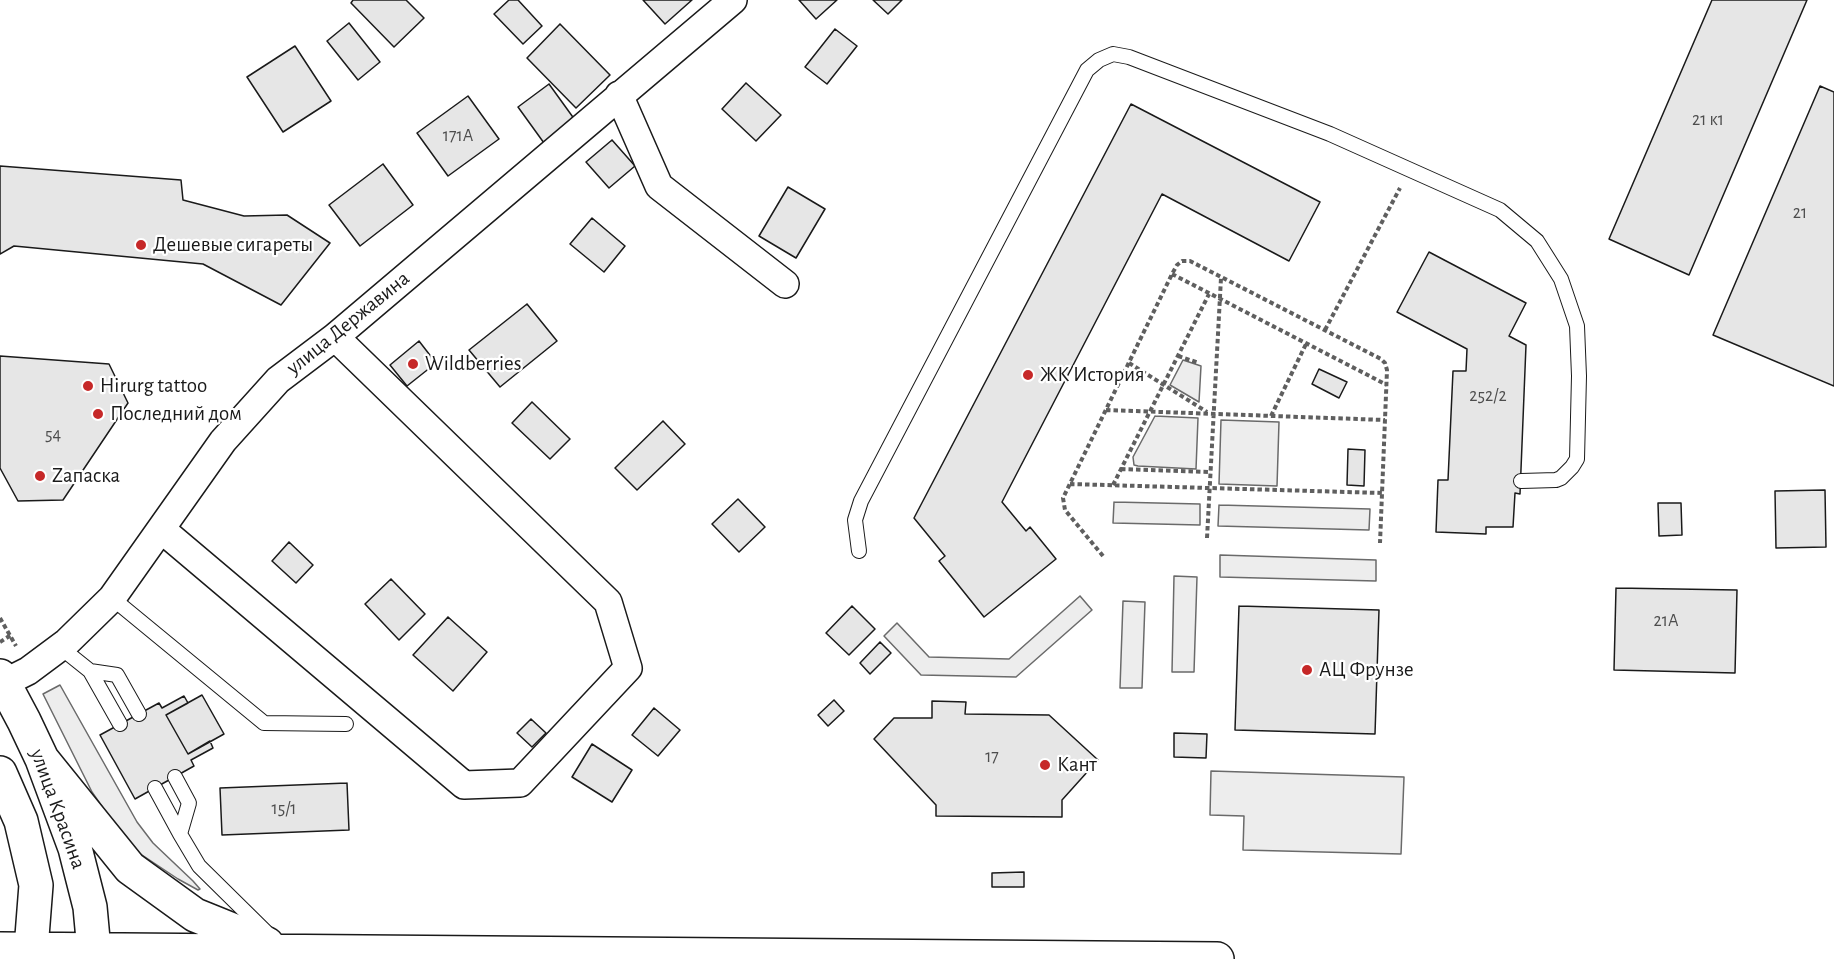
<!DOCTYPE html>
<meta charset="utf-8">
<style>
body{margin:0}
canvas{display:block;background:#fff}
</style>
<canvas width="1834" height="959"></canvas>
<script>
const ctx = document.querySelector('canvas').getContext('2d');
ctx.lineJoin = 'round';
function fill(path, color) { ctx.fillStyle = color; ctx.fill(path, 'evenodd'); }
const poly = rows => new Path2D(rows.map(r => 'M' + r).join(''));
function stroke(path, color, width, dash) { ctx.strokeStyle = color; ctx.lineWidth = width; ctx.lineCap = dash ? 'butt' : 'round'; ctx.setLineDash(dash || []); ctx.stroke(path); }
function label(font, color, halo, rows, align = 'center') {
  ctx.font = font + ' "Alegreya Sans",sans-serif'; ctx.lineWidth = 4.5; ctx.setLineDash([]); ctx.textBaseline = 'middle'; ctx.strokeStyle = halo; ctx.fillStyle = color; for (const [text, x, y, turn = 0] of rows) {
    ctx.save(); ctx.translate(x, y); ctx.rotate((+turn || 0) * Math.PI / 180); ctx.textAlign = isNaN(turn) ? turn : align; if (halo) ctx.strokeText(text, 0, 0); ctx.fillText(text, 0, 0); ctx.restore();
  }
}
const built = poly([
 [1183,360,1201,366,1199,402,1170,385,1183,360],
 [1155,416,1198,418,1196,469,1138,466,1134,465,1133,457,1155,416],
 [1221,420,1279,422,1277,486,1219,484,1221,420],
 [1114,502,1200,504,1200,525,1113,523,1114,502],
 [1219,505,1370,509,1369,530,1218,526,1219,505],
 [1220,555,1376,560,1376,581,1220,577,1220,555],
 [1174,576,1197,577,1194,672,1172,672,1174,576],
 [1080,596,1092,610,1016,677,921,675,884,636,897,623,929,657,1009,659,1080,596],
 [1123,601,1145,602,1142,688,1120,688,1123,601],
 [60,685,137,822,153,843,193,881,200,889,198,890,178,879,130,847,92,792,43,694,60,685],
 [1211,771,1404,777,1401,854,1243,850,1244,816,1210,815,1211,771]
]);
const building = poly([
 [353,0,406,0,424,18,394,47,351,3,353,0],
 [509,0,518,0,542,26,523,44,494,14,509,0],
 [643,0,692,0,665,24,643,0],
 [799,0,837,0,816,19,799,0],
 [873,0,902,0,888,14,873,0],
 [1712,0,1807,0,1689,275,1609,239,1712,0],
 [349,23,380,62,358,80,327,41,349,23],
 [560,24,610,75,576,108,527,58,560,24],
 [835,29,857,46,827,84,805,67,835,29],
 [295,46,331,101,283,132,247,77,295,46],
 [746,83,781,115,756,141,722,109,746,83],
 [549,84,575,120,544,143,518,107,549,84],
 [1820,86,1834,92,1834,386,1713,335,1820,86],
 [468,96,499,139,448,176,417,133,468,96],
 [1131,104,1320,202,1289,261,1162,194,1002,502,1026,531,1030,527,1056,559,984,617,939,561,945,556,914,518,1131,104],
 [612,140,635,166,609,188,586,162,612,140],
 [383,164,413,205,360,246,329,205,383,164],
 [0,166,181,180,183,200,244,216,287,215,330,243,281,305,203,264,14,246,0,254,0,166],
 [788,187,825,209,796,258,759,236,788,187],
 [592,218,625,246,604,272,570,244,592,218],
 [1429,252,1526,303,1509,336,1526,345,1520,494,1515,493,1513,527,1486,527,1486,534,1436,532,1438,480,1448,480,1453,371,1466,371,1467,349,1397,312,1429,252],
 [527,304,557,341,500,387,469,350,527,304],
 [419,341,436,363,407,386,390,365,419,341],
 [0,356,109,364,128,403,63,500,18,501,0,468,0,356],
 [1319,369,1347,382,1339,398,1312,384,1319,369],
 [532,402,570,439,550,459,512,423,532,402],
 [663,421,685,444,637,490,615,468,663,421],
 [1348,449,1365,450,1364,486,1347,485,1348,449],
 [1825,490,1826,547,1776,548,1775,491,1825,490],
 [738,499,765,527,739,552,712,524,738,499],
 [1658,503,1681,503,1682,535,1659,536,1658,503],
 [289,542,313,565,296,583,272,561,289,542],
 [391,579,425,614,399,640,365,604,391,579],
 [1616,588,1737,590,1735,673,1614,670,1616,588],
 [852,606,875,629,849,655,826,633,852,606],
 [1239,606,1379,610,1375,734,1235,730,1239,606],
 [448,617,487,652,453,691,413,655,448,617],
 [880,642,891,653,870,674,860,663,880,642],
 [202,695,224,734,188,754,166,715,202,695],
 [184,696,188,703,166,715,188,754,210,741,213,748,191,760,194,766,135,799,100,735,159,703,162,708,184,696],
 [834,700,844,711,828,726,818,715,834,700],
 [932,701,966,702,965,714,1049,715,1098,760,1062,800,1062,817,936,816,936,805,874,739,894,718,932,718,932,701],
 [654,708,680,730,658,756,632,735,654,708],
 [531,719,546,733,532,747,517,733,531,719],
 [1174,733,1207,734,1206,758,1174,757,1174,733],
 [592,744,632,770,612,802,572,777,592,744],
 [347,783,349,830,222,835,220,788,347,783],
 [1024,872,1024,887,992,887,992,873,1024,872]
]);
const path = poly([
 [1172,274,1387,385],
 [1325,330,1400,188],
 [1178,356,1199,363],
 [1129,363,1207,412],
 [1106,410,1385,420],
 [1271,416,1306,344],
 [1121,469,1211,472],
 [1070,484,1382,493],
 [1113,485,1209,294],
 [1207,538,1221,278],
 [1103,556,1065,510,1063,498,1172,274,1177,265,1182,261,1190,261,1381,359,1385,363,1387,370,1380,543],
 [0,618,16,646],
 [0,642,11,635]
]);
const service = poly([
 [859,551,855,520,861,501,1087,70,1099,60,1113,54,1129,57,1330,134,1500,210,1537,241,1561,279,1577,326,1579,376,1577,459,1572,467,1561,478,1556,480,1521,481],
 [112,598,264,723,346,724],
 [60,647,90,671,120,724],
 [90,671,117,675,139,714],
 [175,777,189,803,180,834],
 [155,788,180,834,199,866,269,935]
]);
const minor = poly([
 [619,95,659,186,785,284],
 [161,529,464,785,520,783,628,668,608,602,335,337],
 [4,683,28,671,67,642,112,598,223,441,278,380,335,337,733,0]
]);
const secondary = poly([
 [0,676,24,721,42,759,75,848,90,907,94,950,92,959],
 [42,759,130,868,195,915,267,944],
 [0,773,21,821,36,885,31,949,27,959],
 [0,949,1217,959]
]);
const markers = [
 [141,245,6,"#c62828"],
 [413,364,6,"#c62828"],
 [1028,375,6,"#c62828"],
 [88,386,6,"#c62828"],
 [98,414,6,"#c62828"],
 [40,476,6,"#c62828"],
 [1307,670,6,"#c62828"],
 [1045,765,6,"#c62828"]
];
const numberNames = [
 ["21 к1",1708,120],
 ["171А",458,136],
 ["21",1800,213],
 ["252/2",1488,396],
 ["54",53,435],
 ["21А",1666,621],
 ["17",992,757],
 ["15/1",284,809]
];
const poiNames = [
 ["Дешевые сигареты",153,245],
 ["Wildberries",425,364],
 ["ЖК История",1040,375],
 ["Hirurg tattoo",100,386],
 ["Последний дом",110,414],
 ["Zапаска",52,476],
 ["АЦ Фрунзе",1319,670],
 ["Кант",1057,765]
];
const streetNames = [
 ["улица Державина",348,323,-39],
 ["улица Красина",58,809,70]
];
fill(built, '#ededed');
stroke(built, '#6a6a6a', 1.5);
fill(building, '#e6e6e6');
stroke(building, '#1a1a1a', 1.5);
stroke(service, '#1a1a1a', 16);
stroke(minor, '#1a1a1a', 30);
stroke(secondary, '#1a1a1a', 36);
stroke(path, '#5f5f5f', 4, [4.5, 3]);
stroke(service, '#fff', 14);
stroke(minor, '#fff', 27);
stroke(secondary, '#fff', 33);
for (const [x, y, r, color] of markers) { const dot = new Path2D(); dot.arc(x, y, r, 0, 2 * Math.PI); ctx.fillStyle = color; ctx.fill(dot); stroke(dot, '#fff', 2); }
label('18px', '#4d4d4d', null, numberNames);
label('21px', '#1a1a1a', '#fff', poiNames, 'left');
label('21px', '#1a1a1a', '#fff', streetNames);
</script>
